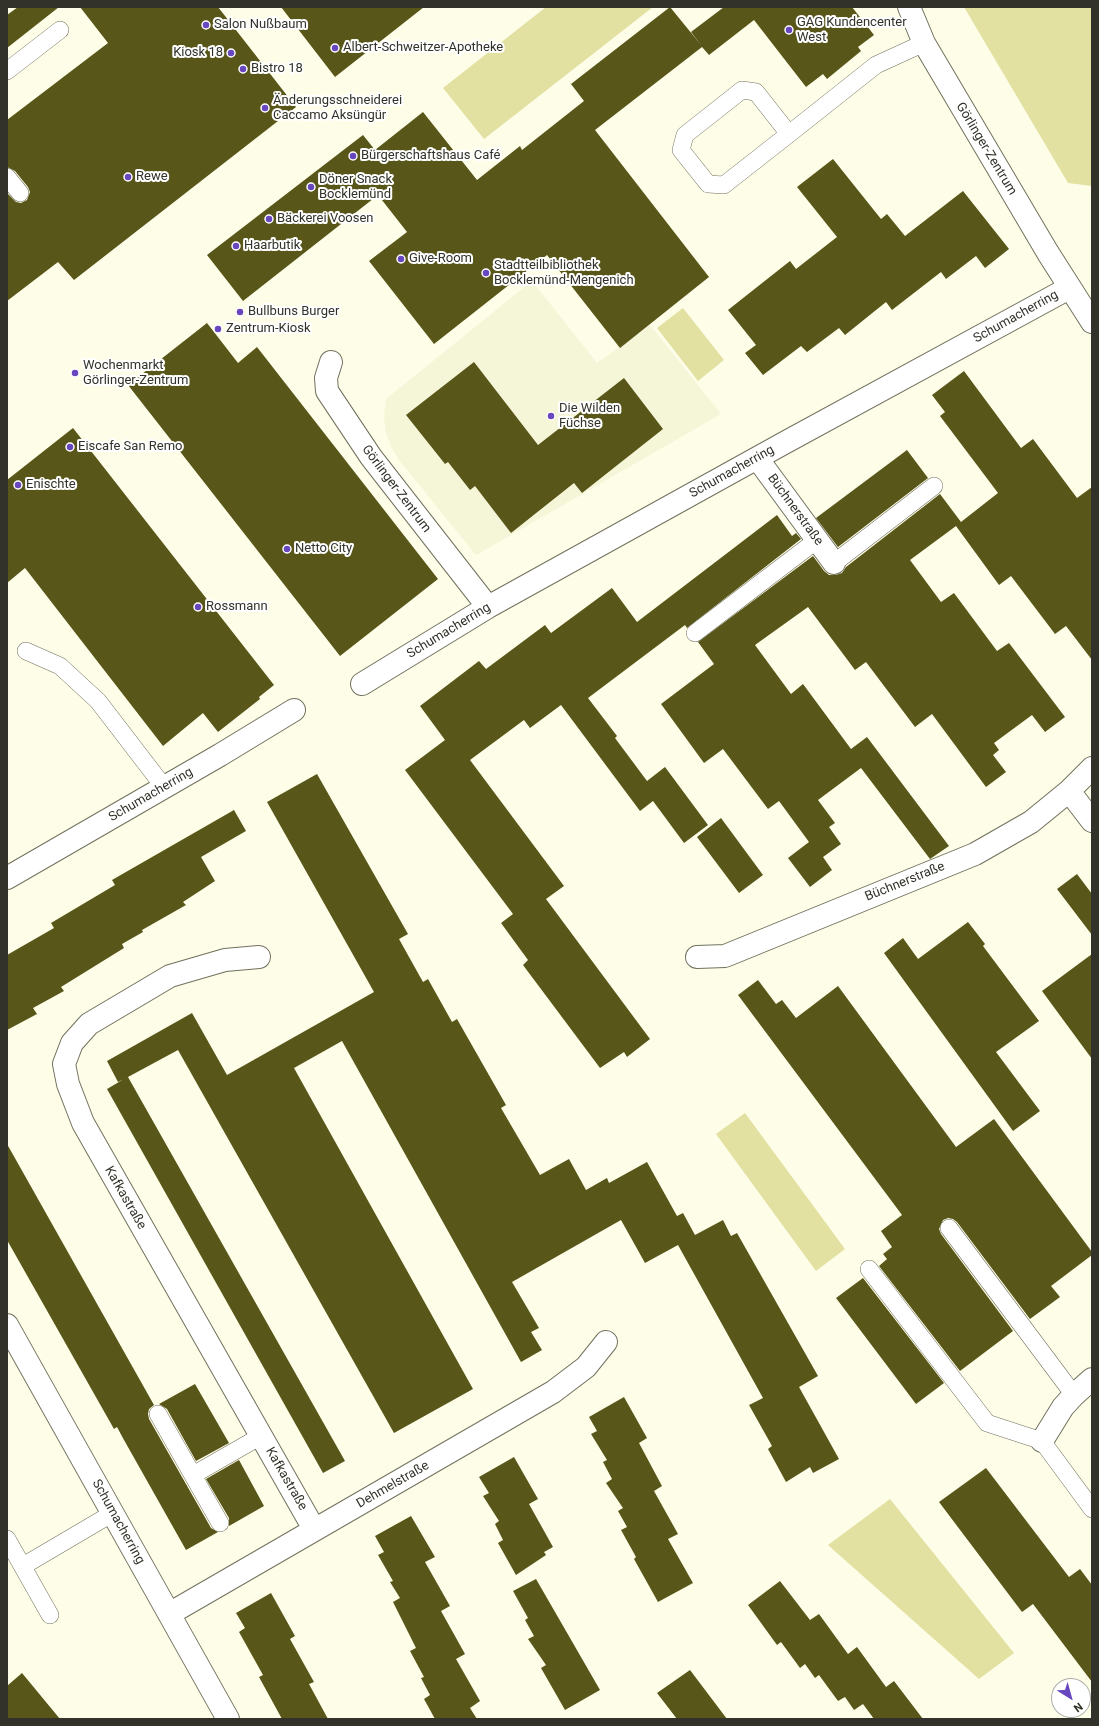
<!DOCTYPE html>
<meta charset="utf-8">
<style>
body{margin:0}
#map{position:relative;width:1099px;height:1726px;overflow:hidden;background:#fdfde8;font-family:Roboto,sans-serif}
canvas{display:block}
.frame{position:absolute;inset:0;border:8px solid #32322a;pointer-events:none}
.north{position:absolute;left:1051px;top:1678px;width:40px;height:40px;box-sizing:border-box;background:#fff;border:1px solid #adadaa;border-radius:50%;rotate:143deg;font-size:11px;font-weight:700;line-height:16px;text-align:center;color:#32322a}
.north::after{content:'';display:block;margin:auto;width:14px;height:18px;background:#6746be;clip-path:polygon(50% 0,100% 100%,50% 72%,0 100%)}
</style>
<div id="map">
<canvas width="1099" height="1726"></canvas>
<div class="frame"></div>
<div class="north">N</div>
</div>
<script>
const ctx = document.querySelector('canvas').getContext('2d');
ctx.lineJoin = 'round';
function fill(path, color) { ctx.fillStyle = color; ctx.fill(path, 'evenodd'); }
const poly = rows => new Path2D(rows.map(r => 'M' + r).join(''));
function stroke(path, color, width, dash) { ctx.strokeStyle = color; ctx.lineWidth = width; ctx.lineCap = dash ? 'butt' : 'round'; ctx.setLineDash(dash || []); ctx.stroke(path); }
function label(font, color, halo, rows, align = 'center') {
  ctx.font = font + ' Roboto,sans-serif'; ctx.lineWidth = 4; ctx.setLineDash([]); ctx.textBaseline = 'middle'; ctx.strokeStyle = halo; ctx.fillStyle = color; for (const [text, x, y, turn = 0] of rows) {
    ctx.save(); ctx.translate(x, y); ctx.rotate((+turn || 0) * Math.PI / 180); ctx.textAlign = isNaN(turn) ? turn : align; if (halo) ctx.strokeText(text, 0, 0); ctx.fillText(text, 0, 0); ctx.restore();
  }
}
const built = poly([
 [532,281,597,363,650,325,721,414,476,555,399,460,391,446,386,433,384,418,386,399]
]);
const green = poly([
 [546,7,653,7,484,139,443,88],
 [964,7,1092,7,1092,186,1068,183],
 [683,308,724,360,698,381,657,328],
 [745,1113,845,1249,816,1271,716,1134],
 [890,1499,1014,1653,979,1679,828,1545]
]);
const building = poly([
 [18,7,59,7,7,48,7,15],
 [80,7,218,7,296,107,74,280,58,262,7,301,7,193,16,202,21,203,27,200,30,192,28,187,15,171,7,167,7,120,108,43],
 [281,7,424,7,335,77],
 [670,7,701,45,691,32,724,7,852,7,874,35,858,47,861,51,827,79,823,74,806,87,754,20,709,55,702,47,595,130,709,277,620,348,547,255,434,344,369,261,407,232,378,195,243,301,207,255,363,135,375,150,423,112,477,180,520,146,522,150,584,101,571,84],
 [833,159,881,219,887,214,905,236,963,191,1009,249,985,268,976,256,946,279,941,272,892,310,886,302,845,335,839,328,807,352,801,346,763,375,745,353,756,345,728,310,790,261,796,269,837,237,797,187],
 [207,323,238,363,257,347,438,579,340,656,128,385],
 [474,362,538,445,624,378,663,429,582,493,574,483,511,533,475,486,470,490,448,462,445,464,406,415],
 [964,371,1021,448,1033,439,1077,498,1092,487,1092,660,1066,626,1055,634,1011,576,999,585,956,526,910,560,941,602,954,593,997,651,1009,643,1065,717,1045,732,1032,715,994,743,999,750,993,755,1006,772,986,787,932,714,915,727,866,662,855,670,808,607,755,645,791,694,803,684,851,749,867,737,949,846,930,859,861,768,818,800,835,823,829,827,841,844,823,857,832,870,810,887,788,858,809,842,779,801,768,809,723,749,704,763,661,704,714,664,698,642,813,556,824,571,829,575,836,575,842,573,846,567,940,494,961,522,998,493,940,416,945,412,932,395],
 [73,428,274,685,259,697,260,699,218,732,203,713,163,746,25,568,7,583,7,480],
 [907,450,928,478,838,547,816,518],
 [777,515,792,536,796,533,801,539,687,628,685,625,588,698,617,736,615,738,647,781,665,767,708,825,684,843,653,801,640,811,561,705,530,728,524,720,470,760,564,886,546,899,650,1039,627,1057,624,1052,600,1068,523,965,528,960,501,923,513,914,405,770,445,740,420,706,479,661,486,669,545,625,551,633,612,588,637,622],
 [317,774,408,934,399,939,423,982,428,979,452,1022,457,1019,506,1105,501,1108,540,1175,569,1159,586,1190,607,1178,609,1183,647,1162,677,1216,683,1213,695,1235,723,1220,731,1236,737,1233,818,1376,799,1387,839,1459,813,1473,810,1467,786,1482,768,1449,772,1446,749,1405,763,1398,678,1245,645,1263,621,1220,512,1282,539,1328,531,1332,542,1350,521,1362,342,1041,294,1068,473,1389,394,1433,178,1050,128,1077,345,1461,323,1473,107,1089,124,1079,118,1082,107,1061,192,1013,227,1075,374,992,267,802],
 [234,810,246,831,201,857,215,881,183,902,186,905,142,930,143,932,122,944,124,948,61,987,64,991,33,1008,37,1014,7,1030,7,955,54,928,51,923,115,885,112,880],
 [721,818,763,875,739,893,697,837],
 [1077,874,1092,894,1092,935,1057,889],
 [968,922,985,944,983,946,1039,1021,996,1052,1040,1111,1013,1131,884,953,903,938,918,959],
 [1092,954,1092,1059,1042,991],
 [758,980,776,1004,782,1000,796,1018,838,986,956,1147,994,1119,1092,1252,1092,1255,1051,1286,1060,1297,1030,1319,957,1222,953,1219,948,1218,943,1220,939,1229,941,1234,1013,1331,960,1371,879,1266,887,1259,883,1254,892,1247,881,1231,902,1215,738,995],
 [7,1144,154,1405,149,1409,148,1414,149,1419,211,1528,218,1532,186,1550,124,1440,117,1427,114,1429,7,1240],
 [863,1278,944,1383,916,1404,836,1298],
 [195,1384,229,1443,196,1461,167,1409,159,1404],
 [624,1397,647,1438,639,1443,662,1486,654,1491,678,1534,668,1539,693,1583,658,1602,634,1559,636,1557,621,1530,627,1527,618,1511,623,1508,606,1483,612,1479,603,1462,607,1460,591,1434,597,1431,589,1417],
 [514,1457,538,1499,529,1504,553,1547,544,1552,546,1555,516,1575,498,1543,503,1540,495,1524,499,1521,483,1496,489,1493,479,1477],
 [239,1460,264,1506,229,1526,229,1518,206,1479],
 [986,1468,1069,1577,1080,1569,1092,1585,1092,1682,1033,1604,1022,1612,939,1502],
 [411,1516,435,1557,425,1562,450,1606,441,1611,465,1654,456,1659,480,1701,470,1708,477,1719,435,1719,424,1699,430,1695,421,1678,424,1677,410,1651,416,1648,393,1602,400,1598,390,1582,393,1581,378,1555,384,1552,375,1536],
 [536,1579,600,1690,565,1710,541,1668,546,1665,528,1639,534,1636,525,1620,528,1618,513,1591],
 [780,1581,810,1620,819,1614,848,1654,857,1647,886,1687,894,1681,923,1719,874,1719,863,1704,854,1710,845,1697,838,1701,819,1675,815,1678,805,1664,800,1668,781,1642,777,1645,748,1605],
 [271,1593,295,1636,290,1639,314,1682,309,1684,328,1719,282,1719,259,1677,263,1675,239,1632,245,1628,236,1613],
 [690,1670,727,1719,677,1719,657,1693],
 [22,1673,60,1719,7,1719,7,1686]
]);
const lane = poly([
 [7,71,60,30],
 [789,134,756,92,742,90,685,135,681,150,708,184,724,185,789,134,876,65,924,43],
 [7,177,20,193],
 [834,563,934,486],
 [695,633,817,540],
 [26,651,60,666,98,701,164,787],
 [949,1228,1074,1395],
 [869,1269,987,1423,1042,1441,1092,1509],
 [158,1414,220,1523],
 [193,1475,261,1436],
 [7,1539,50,1615],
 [23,1566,113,1513]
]);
const street = poly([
 [909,7,924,43,1048,253,1092,322],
 [331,362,326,378,327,391,371,457,488,607],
 [757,458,834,563],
 [362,684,488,607,786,442,1069,288],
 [1069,791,1092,821],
 [7,878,220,755,294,710],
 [259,957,225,960,170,976,89,1024,72,1043,64,1064,68,1084,83,1123,314,1529],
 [697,957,725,956,975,854,1031,822,1069,791,1092,768],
 [7,1325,228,1719],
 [1042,1441,1063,1407,1074,1395,1092,1379],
 [169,1614,553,1392,586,1367,606,1342]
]);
const markers = [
 [206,25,4,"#6746be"],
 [789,30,4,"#6746be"],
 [335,48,4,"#6746be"],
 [231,53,4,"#6746be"],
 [243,69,4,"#6746be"],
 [265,108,4,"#6746be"],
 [353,156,4,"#6746be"],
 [128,177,4,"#6746be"],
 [311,187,4,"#6746be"],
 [269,219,4,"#6746be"],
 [236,246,4,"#6746be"],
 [401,259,4,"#6746be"],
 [486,273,4,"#6746be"],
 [240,312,4,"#6746be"],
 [218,329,4,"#6746be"],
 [75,373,4,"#6746be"],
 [551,416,4,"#6746be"],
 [70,447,4,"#6746be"],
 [18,485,4,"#6746be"],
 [287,549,4,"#6746be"],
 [198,607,4,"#6746be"]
];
const poiNames = [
 ["GAG Kundencenter",797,23],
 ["West",797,38],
 ["Salon Nußbaum",214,25],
 ["Albert-Schweitzer-Apotheke",343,48],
 ["Kiosk 18",223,53,"right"],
 ["Bistro 18",251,69],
 ["Änderungsschneiderei",273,101],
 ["Caccamo Aksüngür",273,116],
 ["Bürgerschaftshaus Café",361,156],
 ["Rewe",136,177],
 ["Döner Snack",319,180],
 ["Bocklemünd",319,195],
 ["Bäckerei Voosen",277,219],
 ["Haarbutik",244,246],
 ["Give-Room",409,259],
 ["Stadtteilbibliothek",494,266],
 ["Bocklemünd-Mengenich",494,281],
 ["Bullbuns Burger",248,312],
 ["Zentrum-Kiosk",226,329],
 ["Wochenmarkt",83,366],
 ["Görlinger-Zentrum",83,381],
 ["Die Wilden",559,409],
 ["Füchse",559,424],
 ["Eiscafe San Remo",78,447],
 ["Enischte",26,485],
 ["Netto City",295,549],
 ["Rossmann",206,607]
];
const streetNames = [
 ["Görlinger-Zentrum",986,149,59],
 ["Schumacherring",1016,317,-29],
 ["Schumacherring",732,472,-29],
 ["Görlinger-Zentrum",396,489,53],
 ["Büchnerstraße",795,510,54],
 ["Schumacherring",449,631,-31],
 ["Schumacherring",151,795,-30],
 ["Büchnerstraße",905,882,-22],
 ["Kafkastraße",125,1198,60],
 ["Kafkastraße",286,1479,60],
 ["Dehmelstraße",393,1485,-30],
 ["Schumacherring",118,1522,61]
];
fill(built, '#f5f5d8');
fill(green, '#e2e1a2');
fill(building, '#585619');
stroke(lane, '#71715e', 18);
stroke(street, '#71715e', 24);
stroke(lane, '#fff', 17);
stroke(street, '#fff', 22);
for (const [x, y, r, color] of markers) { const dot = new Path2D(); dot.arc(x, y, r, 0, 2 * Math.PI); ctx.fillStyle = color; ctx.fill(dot); stroke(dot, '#fff', 1.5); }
label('13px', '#32322a', '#fff', poiNames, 'left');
label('13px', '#32322a', '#fff', streetNames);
</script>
